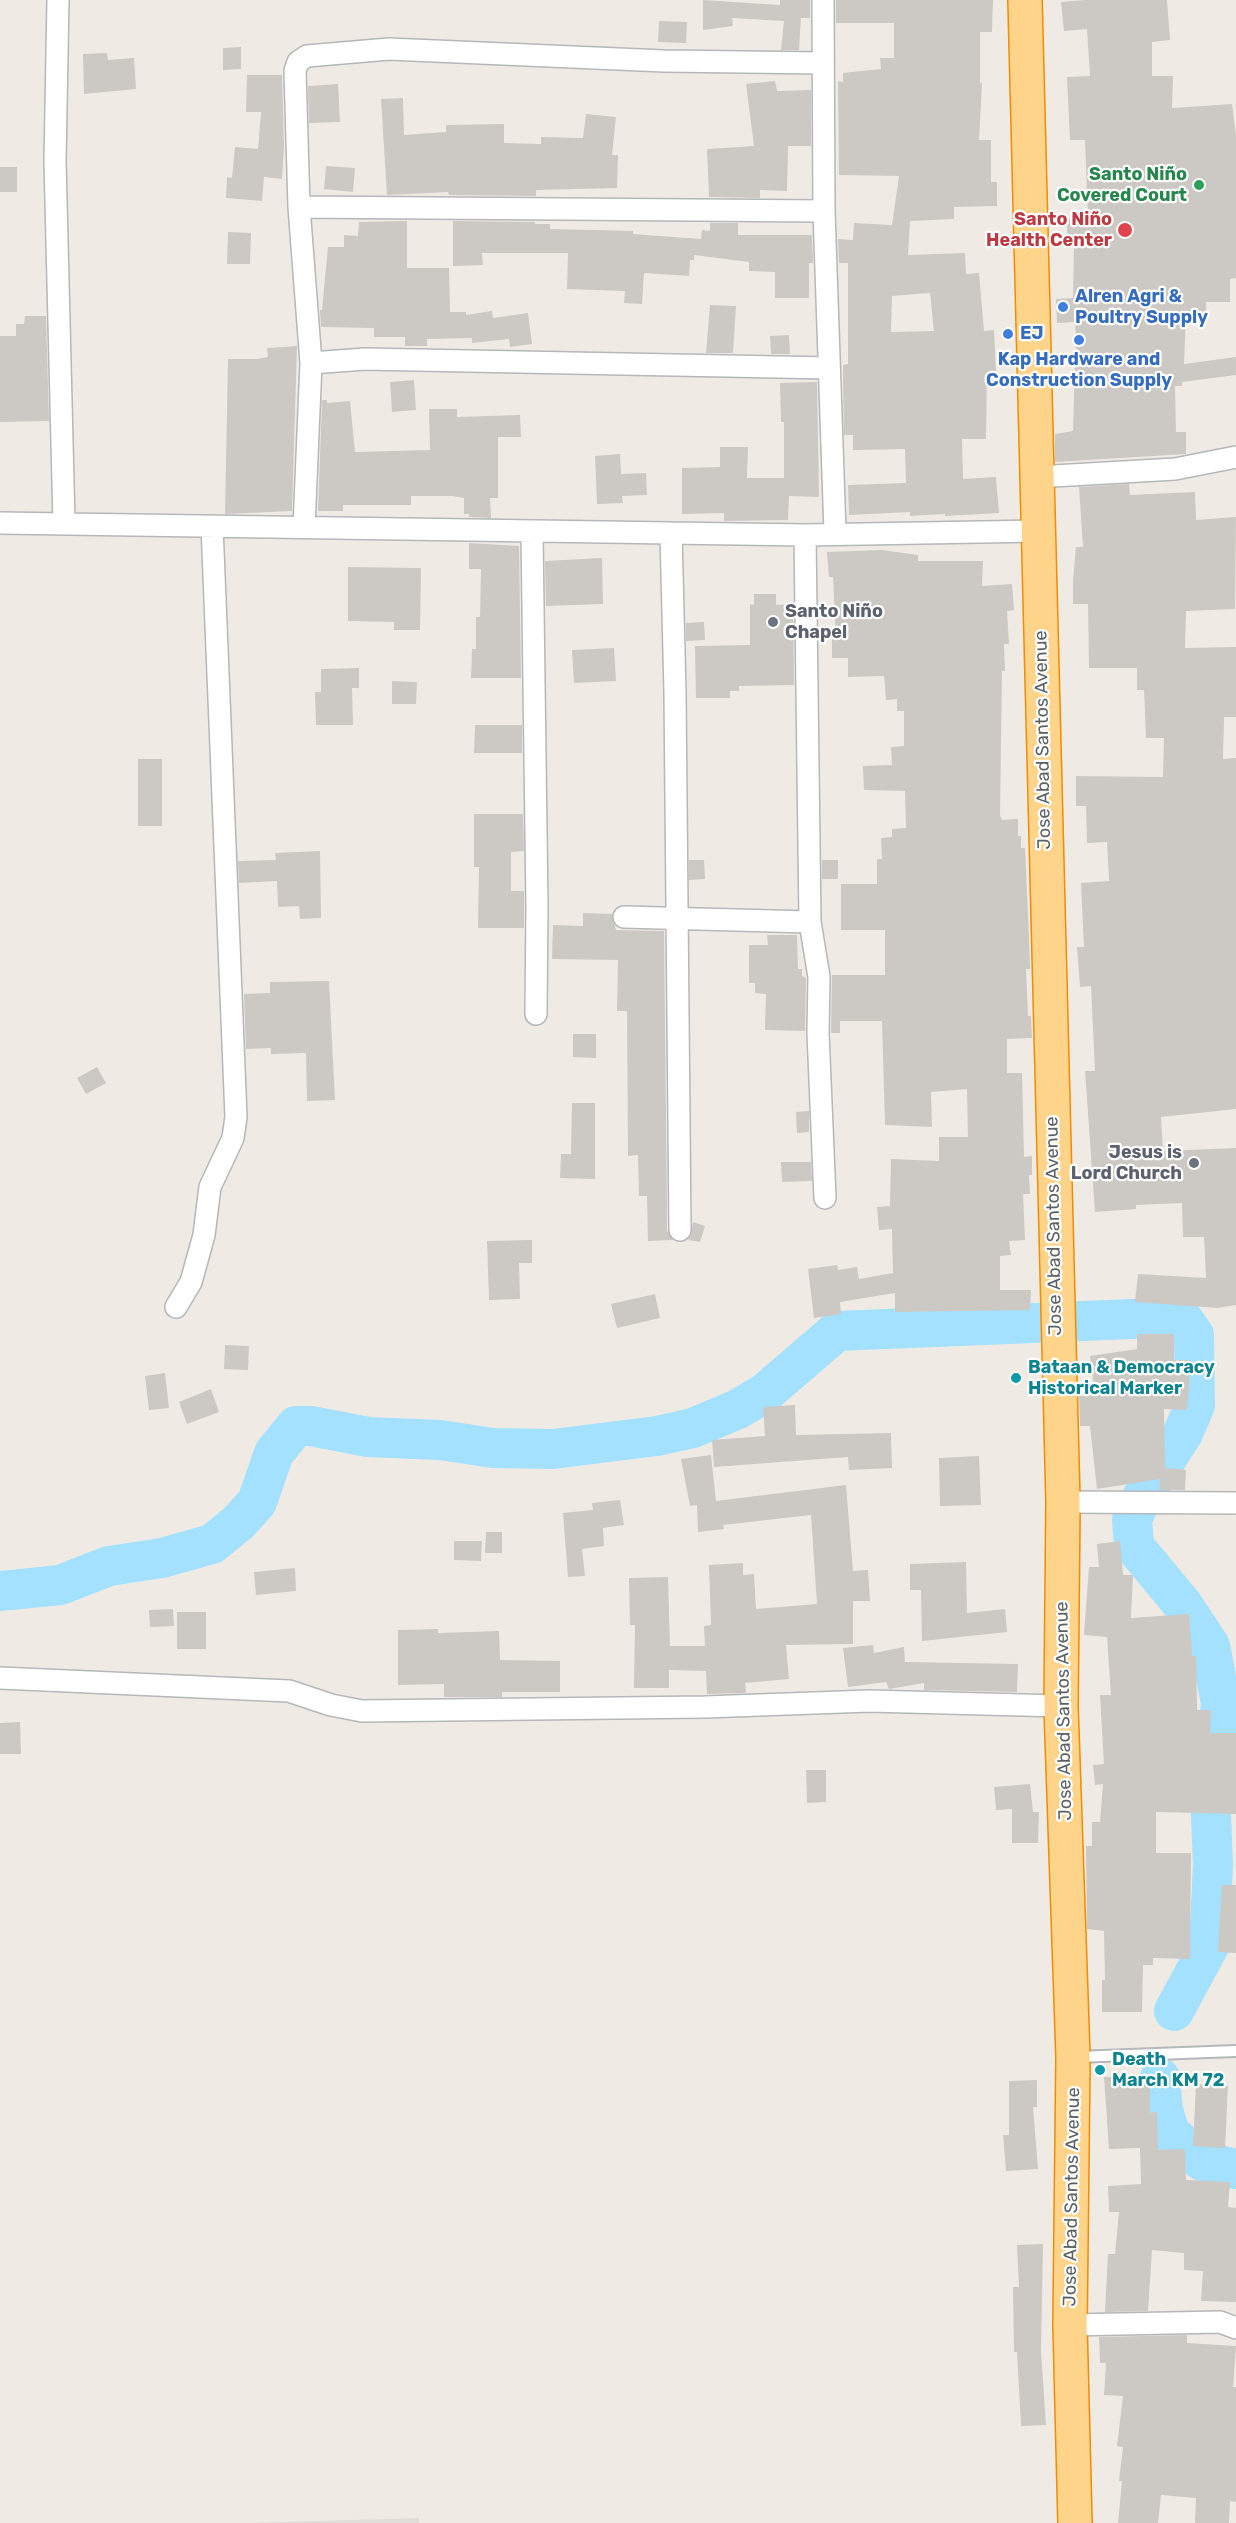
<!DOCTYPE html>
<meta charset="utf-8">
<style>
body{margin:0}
canvas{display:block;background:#efebe4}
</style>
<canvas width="1236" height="2523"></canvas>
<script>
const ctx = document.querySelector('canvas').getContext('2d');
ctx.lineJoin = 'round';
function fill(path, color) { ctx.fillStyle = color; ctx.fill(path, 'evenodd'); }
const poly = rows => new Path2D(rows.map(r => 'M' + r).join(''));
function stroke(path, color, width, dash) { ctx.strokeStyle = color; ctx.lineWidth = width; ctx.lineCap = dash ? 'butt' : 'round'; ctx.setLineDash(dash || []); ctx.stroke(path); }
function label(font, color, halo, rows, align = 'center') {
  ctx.font = font + ' Rubik,sans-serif'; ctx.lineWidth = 4.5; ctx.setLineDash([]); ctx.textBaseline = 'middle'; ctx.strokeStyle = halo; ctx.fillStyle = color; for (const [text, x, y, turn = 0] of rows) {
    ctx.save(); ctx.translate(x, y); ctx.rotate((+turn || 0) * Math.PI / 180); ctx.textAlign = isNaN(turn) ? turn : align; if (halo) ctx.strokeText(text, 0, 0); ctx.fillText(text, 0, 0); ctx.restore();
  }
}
const industrial = poly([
 [419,2518,419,2523,248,2523]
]);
const river = poly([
 [1138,1506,1132,1519,1134,1546,1183,1605,1210,1646,1221,1703,1211,1815,1213,1866,1209,1946,1174,2011],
 [0,1591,60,1585,109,1566,162,1558,212,1544,238,1523,257,1502,274,1453,296,1426,311,1426,368,1437,440,1440,493,1448,553,1449,657,1436,693,1428,738,1409,765,1393,837,1331,1181,1317,1194,1335,1195,1405,1183,1433,1141,1499],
 [1160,2078,1163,2110,1170,2133,1202,2161,1236,2169]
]);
const building = poly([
 [703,0,780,5,780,0,810,0,810,18,801,18,799,50,781,50,784,21,732,18,733,26,703,30],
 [836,0,993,0,992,32,980,32,980,83,982,83,979,140,991,140,991,182,997,182,997,206,954,207,954,219,910,221,908,255,965,253,966,274,979,273,984,331,994,330,996,372,987,372,986,439,962,439,963,479,996,477,999,513,945,516,945,514,910,516,910,512,849,515,848,485,906,483,905,449,853,450,853,435,844,435,843,381,843,365,848,364,848,263,839,263,838,239,853,240,854,223,892,225,899,176,839,175,838,81,843,82,843,73,881,69,880,58,894,58,894,23,836,23],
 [930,293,934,331,891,332,892,296],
 [1085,0,1167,0,1170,40,1152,42,1152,76,1173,76,1172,108,1232,104,1236,135,1236,278,1230,279,1230,302,1206,302,1206,312,1186,312,1184,364,1236,357,1236,375,1182,382,1182,386,1175,386,1176,432,1186,432,1186,454,1055,462,1055,434,1073,431,1075,359,1077,359,1075,322,1057,323,1056,299,1073,298,1074,243,1067,243,1067,219,1088,219,1085,140,1070,140,1067,77,1090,76,1087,29,1064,31,1061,2],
 [659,21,687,22,686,43,658,42],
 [241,47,241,69,223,70,223,48],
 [107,53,108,60,134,58,136,89,84,94,83,54],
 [247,75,282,75,284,146,282,179,264,177,262,201,226,198,227,177,232,178,235,147,258,149,261,112,246,112],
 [775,81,777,91,811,90,811,146,788,146,787,191,760,190,760,198,709,197,707,149,754,146,746,84],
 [338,84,340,122,309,123,308,86],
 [403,98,404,135,446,132,446,125,504,124,504,143,541,144,541,137,583,138,586,114,616,117,612,155,618,155,617,188,536,190,536,196,449,195,448,192,387,195,381,99],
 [326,166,355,168,353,192,324,189],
 [0,167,17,167,17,192,0,192],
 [407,221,407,268,449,268,450,312,466,312,466,315,492,311,493,318,528,313,532,344,510,347,509,339,472,343,472,338,427,339,427,346,405,346,405,337,374,337,374,328,321,327,320,310,322,310,328,247,344,247,344,235,358,236,359,222],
 [453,221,535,222,535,224,550,224,550,229,633,231,633,234,701,239,702,230,710,231,710,223,738,223,738,235,812,235,813,263,809,263,809,298,775,298,775,272,749,271,749,262,694,255,694,260,690,260,689,276,644,273,642,304,624,303,625,291,567,289,568,253,482,253,483,265,453,266],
 [228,232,251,233,250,264,227,264],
 [710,305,736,306,733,353,706,353],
 [25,316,46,316,49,421,0,422,0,336,16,336,16,324,24,324],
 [789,335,790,354,771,354,770,336],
 [297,346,292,511,225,514,228,359,257,359,268,357,267,348],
 [414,380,416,410,392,412,390,382],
 [817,382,819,497,789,496,788,520,724,521,724,513,682,514,682,468,720,467,720,447,748,447,747,478,784,478,784,422,781,422,780,383],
 [322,400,327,400,327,403,350,401,355,452,430,450,429,409,457,409,457,417,520,415,521,437,498,437,498,498,490,498,491,518,469,517,469,514,464,514,464,498,453,496,411,496,411,505,343,505,343,511,318,511],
 [620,454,621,474,646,473,647,495,622,496,623,503,597,504,595,456],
 [1129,484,1130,495,1195,492,1196,520,1236,517,1235,609,1186,611,1185,648,1236,647,1236,717,1224,717,1223,759,1236,758,1236,1109,1161,1117,1163,1151,1236,1148,1236,1305,1217,1308,1135,1302,1138,1274,1206,1278,1204,1237,1183,1237,1182,1203,1136,1205,1136,1209,1095,1212,1085,1071,1095,1071,1091,986,1080,987,1077,947,1084,947,1081,883,1109,881,1107,842,1087,843,1086,806,1076,806,1076,776,1163,777,1164,738,1146,738,1144,690,1137,690,1137,668,1089,668,1088,604,1073,604,1073,581,1076,547,1083,547,1079,487],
 [469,543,519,546,521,678,471,678,472,649,476,649,476,617,480,617,481,569,469,569],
 [882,550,918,555,918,561,983,561,982,586,1012,584,1014,610,1007,611,1009,644,1004,644,1005,671,1002,671,1000,815,1002,820,1018,819,1018,836,1021,836,1021,848,1025,848,1029,938,1030,969,1026,969,1028,1016,1031,1016,1032,1038,1007,1039,1007,1073,1022,1073,1024,1157,1032,1156,1032,1175,1029,1175,1030,1194,1023,1194,1025,1240,1009,1241,1011,1255,1000,1256,1000,1290,1031,1290,1030,1310,895,1312,895,1293,840,1302,841,1314,814,1318,808,1269,837,1265,838,1270,857,1267,859,1279,893,1273,892,1229,879,1230,877,1207,890,1206,891,1159,939,1161,939,1137,968,1137,967,1089,931,1092,932,1127,885,1125,882,1021,840,1021,840,1033,831,1033,832,975,885,975,885,930,841,930,841,884,877,884,877,859,882,859,881,838,892,837,892,829,906,828,905,791,864,790,863,766,892,765,891,747,904,746,904,711,897,711,897,699,886,700,884,676,848,677,848,658,832,658,832,639,836,639,833,577,829,577,827,552],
 [602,558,603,604,546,606,545,561],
 [348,567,421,568,420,630,394,630,394,622,348,621],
 [754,594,776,594,776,605,793,604,794,685,739,686,739,691,730,691,730,698,696,698,695,646,750,645,750,604,754,605],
 [704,622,705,640,686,641,686,623],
 [614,648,616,681,574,683,572,650],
 [359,668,359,688,352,688,353,725,316,725,315,692,321,692,321,669],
 [392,681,417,682,416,704,392,704],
 [475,725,522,725,522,753,474,753],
 [138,759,162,759,162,826,138,826],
 [474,814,523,814,524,851,511,852,511,891,524,891,524,928,478,928,479,867,474,867],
 [320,851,321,918,300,919,299,906,278,907,277,881,239,883,238,861,276,860,275,853],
 [689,860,704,860,705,879,689,880],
 [822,860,838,860,838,879,822,879],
 [583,913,612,914,616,930,664,931,667,1214,667,1231,673,1240,648,1241,647,1196,639,1196,638,1155,628,1156,627,1011,617,1011,618,960,552,959,553,925,583,926],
 [767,935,797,935,798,969,802,969,802,976,806,978,805,1031,765,1030,766,994,755,993,755,983,749,983,749,945,768,945],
 [329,981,335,1100,307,1101,306,1053,271,1054,271,1048,246,1049,244,994,270,993,270,982],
 [573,1034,596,1034,596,1058,573,1057],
 [97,1067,106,1083,86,1094,77,1078],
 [572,1103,595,1103,595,1179,560,1178,561,1154,571,1154],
 [809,1111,809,1132,797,1133,796,1112],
 [781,1162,811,1162,812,1181,782,1182],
 [693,1222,705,1226,700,1242,688,1240,691,1236],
 [532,1240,532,1263,519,1263,520,1299,489,1300,487,1241],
 [655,1294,660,1318,617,1328,611,1304],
 [1137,1334,1174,1334,1174,1360,1191,1360,1187,1410,1164,1409,1165,1468,1186,1470,1185,1490,1159,1490,1160,1479,1097,1489,1090,1426,1080,1426,1079,1396,1095,1394,1090,1356,1137,1349],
 [225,1345,249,1346,248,1370,224,1369],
 [165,1373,169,1408,149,1410,145,1376],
 [211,1389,219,1412,187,1424,179,1402],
 [795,1405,796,1435,891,1433,892,1468,849,1470,848,1457,714,1467,712,1440,765,1436,763,1407],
 [711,1455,716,1501,846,1485,853,1571,868,1570,870,1601,853,1601,853,1644,786,1645,789,1679,745,1683,746,1693,707,1694,706,1671,669,1670,669,1688,634,1688,635,1625,630,1625,629,1578,668,1577,670,1646,705,1646,704,1626,711,1625,709,1565,743,1563,743,1575,754,1574,756,1609,817,1604,811,1515,723,1525,724,1529,698,1532,697,1505,690,1506,681,1459],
 [979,1456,981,1505,940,1506,939,1458],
 [620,1500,624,1525,603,1528,604,1546,582,1549,585,1576,568,1577,563,1513,593,1510,592,1503],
 [486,1532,502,1532,502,1553,485,1553],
 [454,1541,482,1541,481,1561,454,1560],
 [1120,1541,1123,1575,1133,1575,1131,1618,1189,1614,1192,1656,1196,1656,1197,1710,1211,1710,1210,1733,1236,1733,1236,1814,1156,1812,1156,1853,1191,1853,1190,1959,1153,1958,1153,1965,1143,1965,1142,2012,1102,2012,1102,1980,1105,1980,1104,1931,1087,1929,1086,1846,1092,1846,1092,1822,1100,1822,1103,1784,1095,1785,1093,1765,1104,1764,1100,1695,1111,1695,1107,1637,1084,1635,1089,1567,1099,1567,1097,1544],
 [966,1562,967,1613,1005,1609,1007,1632,922,1641,921,1590,910,1590,910,1564],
 [295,1568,296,1591,256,1595,254,1572],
 [173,1609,174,1626,150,1627,149,1610],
 [177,1612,206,1612,206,1649,177,1649],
 [438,1629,438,1633,499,1631,500,1660,560,1661,560,1692,502,1692,502,1697,444,1697,444,1684,398,1685,398,1630],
 [873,1645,874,1653,904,1647,905,1662,1018,1664,1017,1692,924,1690,924,1683,889,1689,886,1682,848,1687,843,1648],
 [20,1722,21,1754,0,1754,0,1723],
 [806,1770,826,1770,826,1802,807,1803],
 [1030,1784,1033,1812,1039,1812,1038,1843,1012,1843,1012,1809,996,1810,994,1787],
 [1222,1885,1236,1885,1236,1953,1218,1952],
 [1150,2076,1150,2113,1157,2112,1158,2150,1185,2149,1186,2180,1230,2182,1228,2207,1236,2208,1236,2302,1201,2301,1203,2271,1184,2270,1184,2253,1152,2250,1148,2311,1105,2312,1108,2254,1115,2254,1119,2212,1109,2212,1108,2186,1141,2184,1140,2148,1109,2149,1104,2077],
 [1037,2080,1037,2107,1033,2107,1038,2169,1006,2171,1003,2135,1009,2135,1009,2081],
 [1196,2084,1228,2086,1225,2148,1193,2146],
 [1043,2244,1041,2351,1046,2425,1021,2426,1017,2352,1014,2352,1013,2287,1019,2287,1017,2245],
 [1187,2335,1187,2343,1236,2346,1233,2387,1236,2387,1236,2502,1230,2501,1229,2523,1195,2523,1196,2498,1161,2495,1158,2523,1118,2523,1122,2481,1119,2481,1123,2447,1117,2446,1123,2396,1104,2395,1106,2363,1100,2363,1099,2337]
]);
const lane = poly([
 [1076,2057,1236,2051]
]);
const street = poly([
 [58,0,55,161,64,523],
 [823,0,824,211,835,532],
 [299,207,824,211],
 [311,363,365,359,829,368],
 [1036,477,1175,469,1236,457],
 [0,523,805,535,1039,531],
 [304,527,311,363,299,207,295,71,298,62,307,56,389,49,664,61,823,63],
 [532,532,537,907,536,1014],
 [671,533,675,692,680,1230],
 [805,535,810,922,819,977,818,1033,825,1198],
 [624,917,810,922],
 [176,1307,191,1282,204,1235,210,1187,233,1138,236,1117,212,526],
 [1063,1502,1236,1503],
 [0,1678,289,1691,331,1705,362,1711,705,1707,869,1701,1061,1706],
 [1070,2325,1220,2322,1236,2328]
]);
const highway = poly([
 [1025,0,1063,1502,1061,1706,1073,2057,1070,2325,1075,2523]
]);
const markers = [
 [1199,185,6,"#2e9e5b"],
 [1125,230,8,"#e0444e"],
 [1063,307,6,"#3f7fe0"],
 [1008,334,6,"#3f7fe0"],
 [1079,340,6,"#3f7fe0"],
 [773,622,6,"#6b7280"],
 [1194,1163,6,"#6b7280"],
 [1016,1378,6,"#0f9aa8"],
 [1100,2070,6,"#0f9aa8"]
];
const leisureNames = [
 ["Santo Niño",1187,175],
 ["Covered Court",1187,196]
];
const healthNames = [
 ["Santo Niño",1112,220],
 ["Health Center",1112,241]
];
const shopNames = [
 ["Alren Agri &",1075,297],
 ["Poultry Supply",1075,318],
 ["EJ",1020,334],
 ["Kap Hardware and",1079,360,"center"],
 ["Construction Supply",1079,381,"center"]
];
const worshipNames = [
 ["Santo Niño",785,612],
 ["Chapel",785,633],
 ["Jesus is",1182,1153,"right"],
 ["Lord Church",1182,1174,"right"]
];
const streetNames = [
 ["Jose Abad Santos Avenue",1043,740,-91],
 ["Jose Abad Santos Avenue",1054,1226,-91],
 ["Jose Abad Santos Avenue",1064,1711,-91],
 ["Jose Abad Santos Avenue",1072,2197,-89]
];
const cultureNames = [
 ["Bataan & Democracy",1028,1368],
 ["Historical Marker",1028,1389],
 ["Death",1112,2060],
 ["March KM 72",1112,2081]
];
fill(industrial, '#e0ddd8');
stroke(river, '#a3e1ff', 40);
fill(building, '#ccc8c3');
stroke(lane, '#b4b7bb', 14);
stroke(street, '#b4b7bb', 24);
stroke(highway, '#f28b00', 36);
stroke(lane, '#fff', 10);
stroke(street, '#fff', 21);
stroke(highway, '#fed48b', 33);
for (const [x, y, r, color] of markers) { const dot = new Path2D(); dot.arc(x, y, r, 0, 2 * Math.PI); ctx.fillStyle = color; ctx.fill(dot); stroke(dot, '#fff', 2); }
label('bold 18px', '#27864d', '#fff', leisureNames, 'right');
label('bold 18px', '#be3a42', '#fff', healthNames, 'right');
label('bold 18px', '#366cbe', '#fff', shopNames, 'left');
label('bold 18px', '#5b616d', '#fff', worshipNames, 'left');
label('18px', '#5c6164', '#fff', streetNames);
label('bold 18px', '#0d838f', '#fff', cultureNames, 'left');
</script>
